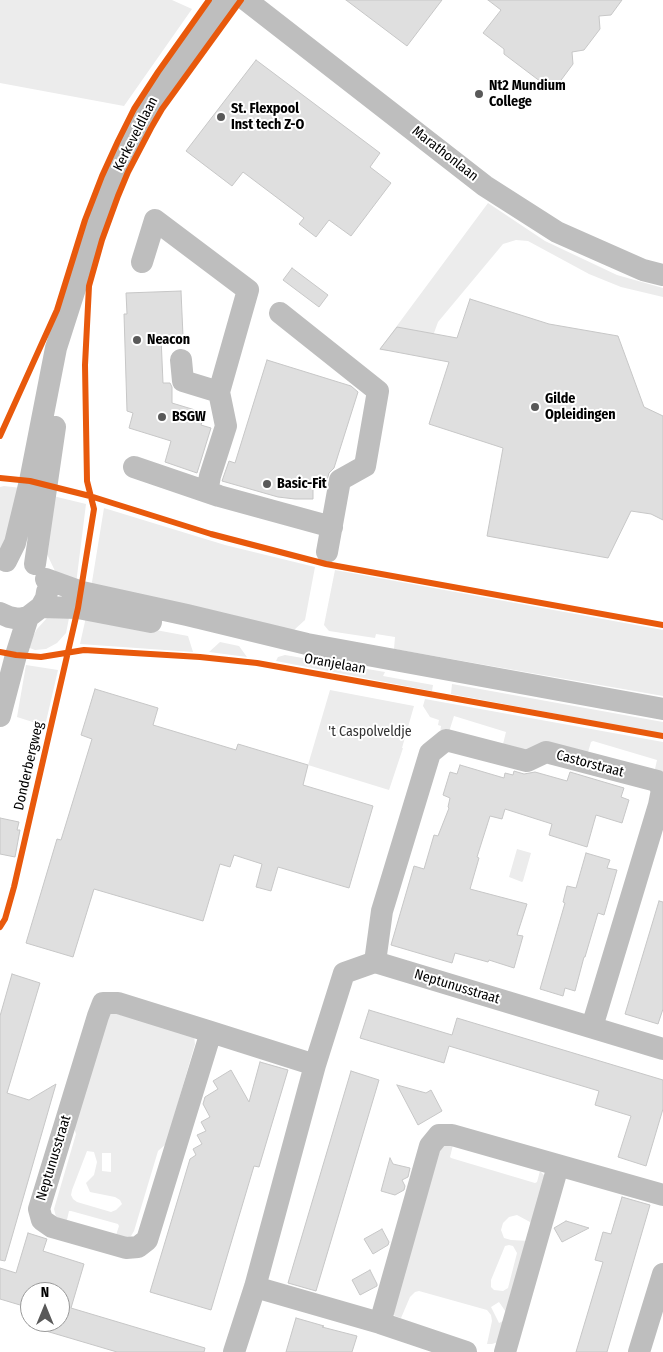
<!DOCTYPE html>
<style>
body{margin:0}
#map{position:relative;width:663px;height:1352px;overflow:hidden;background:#fff;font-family:"Fira Sans Condensed",sans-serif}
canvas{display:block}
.north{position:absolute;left:20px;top:1282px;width:50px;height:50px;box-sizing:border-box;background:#fff;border:1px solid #999;border-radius:50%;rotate:0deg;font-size:14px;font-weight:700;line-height:20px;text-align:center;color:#000}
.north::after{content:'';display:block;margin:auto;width:18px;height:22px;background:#595959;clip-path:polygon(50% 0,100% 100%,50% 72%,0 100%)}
</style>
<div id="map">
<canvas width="663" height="1352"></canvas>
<div class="north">N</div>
</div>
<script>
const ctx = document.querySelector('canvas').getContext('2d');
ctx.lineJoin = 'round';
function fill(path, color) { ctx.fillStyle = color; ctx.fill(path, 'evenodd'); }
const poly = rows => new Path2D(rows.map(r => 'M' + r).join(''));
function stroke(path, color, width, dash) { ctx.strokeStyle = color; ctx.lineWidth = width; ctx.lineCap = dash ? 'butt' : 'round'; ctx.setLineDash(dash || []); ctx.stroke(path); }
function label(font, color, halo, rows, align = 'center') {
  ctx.font = font + ' "Fira Sans Condensed",sans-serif'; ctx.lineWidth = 4; ctx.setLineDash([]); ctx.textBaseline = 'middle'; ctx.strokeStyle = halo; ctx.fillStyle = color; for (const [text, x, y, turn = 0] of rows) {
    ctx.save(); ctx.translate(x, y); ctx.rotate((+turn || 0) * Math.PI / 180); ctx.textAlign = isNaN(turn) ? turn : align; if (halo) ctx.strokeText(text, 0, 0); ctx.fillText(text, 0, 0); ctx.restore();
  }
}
const green = poly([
 [0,0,172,0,192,9,124,106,0,83],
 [488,203,545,241,617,275,663,288,663,297,621,287,589,274,528,241,516,240,503,244,438,322,430,344,415,353,379,350],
 [4,486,21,488,14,525,0,550,0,487],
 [53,496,86,504,76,584,55,571,45,550],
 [104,508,225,545,315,567,305,620,294,630,91,588],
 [335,570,663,630,663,696,394,649,395,637,376,634,375,638,329,631,324,625],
 [86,617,188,636,193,652,80,644],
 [47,618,69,618,66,633,57,643,46,649,35,650,27,647,37,629],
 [220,642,239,646,247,657,209,652],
 [285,655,385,672,383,676,433,685,432,691,276,661,278,657],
 [26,665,58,670,45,726,17,717],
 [452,684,663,722,663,734,451,694],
 [330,690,414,706,402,748,403,748,389,790,308,765],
 [425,699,663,742,663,774,655,769,657,760,593,741,591,742,586,759,528,751,503,744,506,732,454,716,448,735,440,733,441,726,438,725,439,720,430,717,423,706],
 [517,849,531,853,523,881,522,882,509,877],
 [110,1012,194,1036,195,1044,166,1144,158,1151,134,1231,131,1236,125,1239,115,1238,119,1226,118,1224,71,1211,69,1211,66,1224,56,1217,54,1209,76,1134,73,1124],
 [87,1151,94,1152,97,1162,94,1175,86,1183,90,1192,115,1197,120,1200,122,1204,116,1210,111,1212,77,1202,73,1199,71,1195,72,1190],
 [102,1153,111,1153,111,1172,102,1171],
 [446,1144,453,1145,450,1157,451,1158,535,1183,537,1182,540,1171,547,1178,548,1182,504,1333,502,1338,498,1342,492,1344,487,1344,492,1321,491,1315,487,1310,419,1291,415,1292,410,1297,401,1318,395,1316,392,1312,391,1307,435,1154,437,1149],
 [517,1215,530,1222,529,1241,511,1240,504,1238,501,1230,503,1223,509,1217],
 [509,1245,513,1246,517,1253,508,1288,503,1291,494,1290,491,1287,491,1280,505,1246],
 [499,1302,508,1315,507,1319,499,1323,491,1307]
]);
const building = poly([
 [346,0,442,0,407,46,346,0],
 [488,0,622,0,611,15,599,16,600,29,584,50,572,52,573,64,553,91,504,54,504,49,483,33,501,10,488,0],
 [256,60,380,153,370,167,391,183,351,236,329,220,316,237,299,224,304,218,243,172,232,186,186,151,256,60],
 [292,268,328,295,319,307,283,280,292,268],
 [181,291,183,336,161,337,163,383,170,383,172,387,172,403,205,413,201,425,211,428,197,473,165,462,171,441,129,428,133,413,127,411,124,314,127,314,126,293,181,291],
 [470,299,549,324,618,336,644,407,663,416,663,520,651,514,631,511,608,558,487,536,503,448,429,424,449,362,380,349,397,327,457,338,470,299],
 [267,360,351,386,358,392,334,468,329,473,325,488,313,484,313,499,295,499,278,497,222,481,229,461,235,463,267,360],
 [95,689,158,708,153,725,236,750,238,744,308,765,303,785,373,806,349,888,278,867,271,891,256,887,262,864,234,855,230,867,220,864,203,921,94,889,73,957,26,943,57,839,61,840,92,739,81,735,95,689],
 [460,765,504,778,505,773,513,775,514,771,524,774,535,772,567,781,570,772,624,788,621,797,629,800,622,823,596,815,587,847,549,835,552,824,505,809,502,819,490,816,477,857,479,858,470,889,527,904,517,935,523,936,514,968,489,960,488,962,455,953,452,963,391,945,414,866,424,869,434,835,438,836,449,808,448,807,450,798,443,795,450,772,457,774,460,765],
 [0,818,19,822,17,830,20,830,15,857,0,854,0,818],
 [586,853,610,860,607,868,617,870,604,915,598,913,585,957,584,957,575,991,565,988,563,996,540,989,565,903,563,902,567,886,576,888,586,853],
 [659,901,663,902,663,1009,658,1024,625,1014,659,901],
 [12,974,40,983,7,1093,29,1100,56,1084,5,1261,0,1260,0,1016,12,974],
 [369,1010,452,1035,457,1018,663,1080,663,1109,646,1166,618,1157,631,1116,595,1105,599,1091,449,1046,444,1063,360,1038,369,1010],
 [260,1062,288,1070,259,1167,254,1166,211,1310,150,1292,190,1159,196,1155,193,1149,202,1144,197,1135,206,1131,201,1122,210,1117,203,1104,205,1097,218,1089,213,1081,231,1070,249,1102,260,1062],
 [351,1071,379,1080,316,1291,288,1283,351,1071],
 [397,1085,426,1093,431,1090,442,1111,418,1125,397,1085],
 [390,1158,393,1164,410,1168,408,1177,402,1180,405,1186,404,1190,395,1195,381,1191,390,1158],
 [622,1197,650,1205,607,1352,576,1352,603,1262,595,1260,603,1232,611,1234,622,1197],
 [566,1221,589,1228,562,1242,554,1228,566,1221],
 [382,1229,389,1242,388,1245,373,1254,364,1239,382,1229],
 [28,1233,47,1239,43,1251,84,1264,71,1308,205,1348,204,1352,117,1352,29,1326,30,1322,60,1322,60,1292,30,1292,30,1308,0,1299,0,1268,16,1273,28,1233],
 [370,1270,377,1284,377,1286,360,1295,352,1280,370,1270],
 [296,1318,324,1326,322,1327,357,1336,352,1352,286,1352,296,1318]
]);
const minor = poly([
 [246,0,485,186,557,232,643,270,663,275],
 [142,262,155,220,248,290,219,392,226,426,210,476,207,492],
 [280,313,378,391,365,466,340,480,327,552],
 [181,360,183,381,219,392],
 [134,467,219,496,332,527],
 [6,561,15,543,30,481,56,348,97,220,106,196,139,121,159,90,225,0],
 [35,564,55,427],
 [46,579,82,592,187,615,307,644,663,709],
 [41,607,78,608,151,622],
 [0,613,9,617,19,619,28,617,41,607,46,598,47,592],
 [0,716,16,655,28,617],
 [375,962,382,911,430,753,446,740,527,761,546,752,657,781,662,790,659,805,592,1027],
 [211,1032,147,1240,138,1247,126,1248,52,1227,42,1220,39,1209,98,1016,103,1003,118,1003,211,1032,315,1065],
 [255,1287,380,1323,466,1352],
 [380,1323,430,1146,439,1135,452,1135,663,1195],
 [234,1352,255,1287,315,1065,344,973,375,962,663,1049],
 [505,1352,558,1166],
 [639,1352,663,1274]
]);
const cycleway = poly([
 [0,436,57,310,85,220,102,176,118,141,134,109,158,72,209,0],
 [0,478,30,481,90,496,211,534,326,564,663,625],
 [0,652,16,655,41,657,84,650,200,657,257,663,663,736],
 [0,927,5,919,14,887,78,608,94,509,87,481,85,365,89,286,102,240,118,196,128,172,151,128,162,109,241,0]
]);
const markers = [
 [479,94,5,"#595959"],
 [221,117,5,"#595959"],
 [137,340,5,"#595959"],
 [535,407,5,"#595959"],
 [162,417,5,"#595959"],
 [267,484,5,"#595959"]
];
const poiNames = [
 ["Nt2 Mundium",489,86],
 ["College",489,102],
 ["St. Flexpool",231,109],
 ["Inst tech Z-O",231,125],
 ["Neacon",147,340],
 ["Gilde",545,399],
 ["Opleidingen",545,415],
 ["BSGW",172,417],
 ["Basic-Fit",277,484]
];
const streetNames = [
 ["Kerkeveldlaan",136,134,-63],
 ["Marathonlaan",445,154,38],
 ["Oranjelaan",335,664,10],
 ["Castorstraat",590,764,15],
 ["Donderbergweg",29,766,-77],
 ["Neptunusstraat",457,987,17],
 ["Neptunusstraat",54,1158,-73]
];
const parkNames = [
 ["'t Caspolveldje",370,732]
];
fill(green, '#ececec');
fill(building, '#dfdfdf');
stroke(building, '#c7c7c7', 1);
stroke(minor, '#bebebe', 22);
stroke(cycleway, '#e8590c', 6);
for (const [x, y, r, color] of markers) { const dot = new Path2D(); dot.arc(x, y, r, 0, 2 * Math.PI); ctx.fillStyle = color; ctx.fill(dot); stroke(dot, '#fff', 2); }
label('bold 14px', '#000', '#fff', poiNames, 'left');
label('14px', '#000', '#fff', streetNames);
label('14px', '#333', '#fff', parkNames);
</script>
